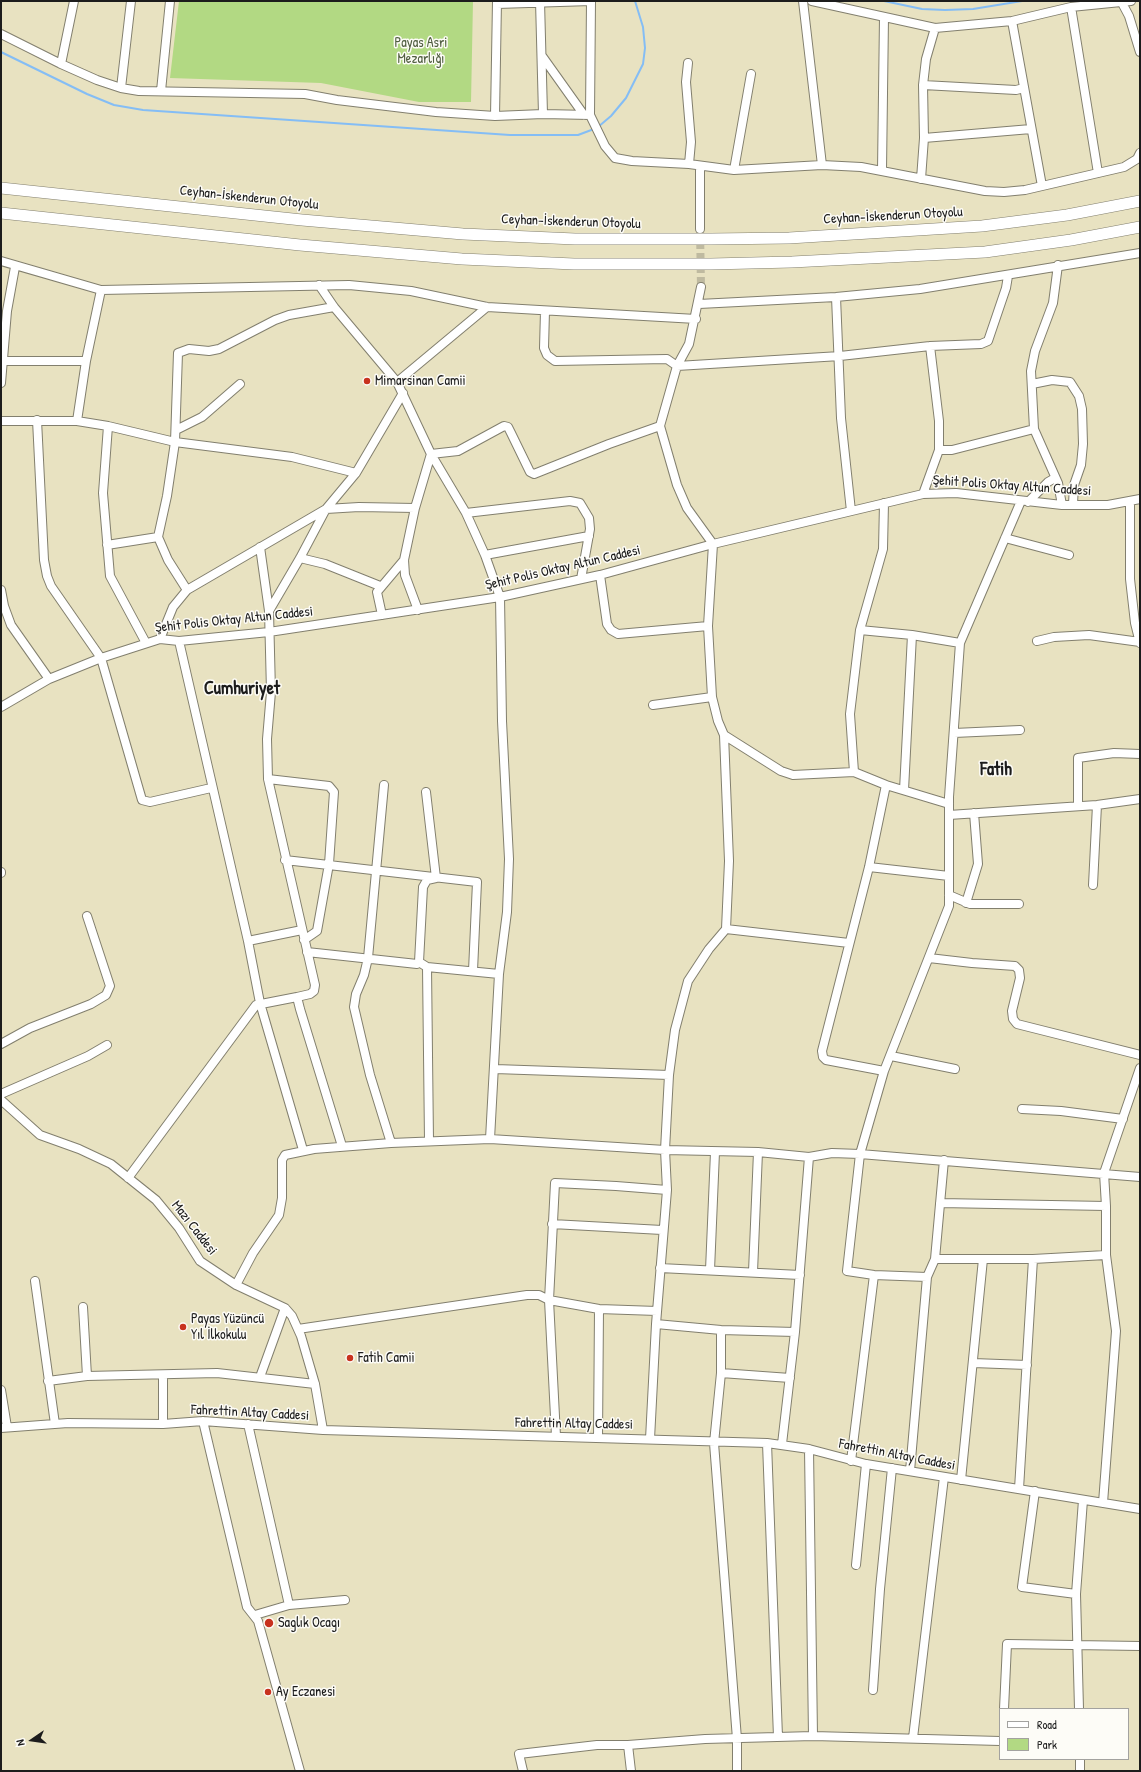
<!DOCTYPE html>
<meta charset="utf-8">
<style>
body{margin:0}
#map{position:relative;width:1141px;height:1772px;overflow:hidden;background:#e8e2c1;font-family:"Patrick Hand",sans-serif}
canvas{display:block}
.frame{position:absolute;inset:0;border:2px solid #1c1c1c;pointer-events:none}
.legend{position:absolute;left:999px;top:1708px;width:130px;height:52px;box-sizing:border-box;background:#fdfcf7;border:1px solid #a3a29f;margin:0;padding:5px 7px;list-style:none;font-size:12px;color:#1c1c1c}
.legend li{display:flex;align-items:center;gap:8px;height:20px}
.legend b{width:20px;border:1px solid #a3a29f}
.north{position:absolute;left:12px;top:1720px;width:40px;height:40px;-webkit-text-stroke:3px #fdfcf7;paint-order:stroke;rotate:257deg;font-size:11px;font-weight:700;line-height:16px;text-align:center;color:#1c1c1c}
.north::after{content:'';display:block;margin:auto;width:14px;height:18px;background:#1c1c1c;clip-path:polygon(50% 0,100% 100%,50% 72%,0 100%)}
</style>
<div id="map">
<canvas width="1141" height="1772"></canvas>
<div class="frame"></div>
<ul class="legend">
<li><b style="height:5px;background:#fff"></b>Road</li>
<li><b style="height:11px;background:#b2d983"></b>Park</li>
</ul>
<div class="north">N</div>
</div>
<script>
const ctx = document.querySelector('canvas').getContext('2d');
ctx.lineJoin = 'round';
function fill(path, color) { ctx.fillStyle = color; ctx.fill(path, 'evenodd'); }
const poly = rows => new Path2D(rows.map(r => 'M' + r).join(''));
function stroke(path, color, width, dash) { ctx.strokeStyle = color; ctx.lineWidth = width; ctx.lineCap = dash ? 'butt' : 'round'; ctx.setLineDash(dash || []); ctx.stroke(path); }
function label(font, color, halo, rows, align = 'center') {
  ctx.font = font + ' "Patrick Hand",sans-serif'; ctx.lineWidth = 3; ctx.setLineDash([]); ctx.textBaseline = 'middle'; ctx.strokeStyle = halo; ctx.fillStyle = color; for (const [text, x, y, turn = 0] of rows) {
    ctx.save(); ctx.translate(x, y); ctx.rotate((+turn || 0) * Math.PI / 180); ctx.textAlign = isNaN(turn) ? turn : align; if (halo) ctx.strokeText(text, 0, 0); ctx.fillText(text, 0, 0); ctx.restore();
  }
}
const green = poly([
 [179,1,473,1,471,102,419,102,321,83,170,78]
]);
const stream = poly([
 [884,1,922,9,945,10,973,9,1022,1],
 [1,52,87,94,114,105,143,110,510,135,578,135,594,129],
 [598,127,611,116,626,98,643,64,645,48,643,27,635,1]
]);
const minorTunnel = poly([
 [700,229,701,287]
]);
const minor = poly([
 [540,1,543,114],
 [803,1,822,165],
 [812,1,935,28,1012,21,1071,7,1131,1],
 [1121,1,1129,16,1140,52],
 [497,4,591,1,590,115],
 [1071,7,1098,173],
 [1012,21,1042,186],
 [1,34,61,64,97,80,121,88,139,91,305,94,337,100,436,112,495,116,543,114,590,115,605,146,615,158,632,161,689,164,734,170,822,165,861,167,985,191,1004,192,1025,190,1124,167,1137,159,1140,153],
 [542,56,584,115],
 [688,63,686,82,691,142,689,164],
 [61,64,74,1],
 [923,85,1016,90,1024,88],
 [121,88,131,1],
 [161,91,170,1],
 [495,116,497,1],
 [924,138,1031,129],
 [734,170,751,74],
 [882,170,884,17],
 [921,179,924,138,923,85,926,59,935,28],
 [700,229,700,166],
 [1,261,101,290],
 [1058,265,1053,303,1035,351,1031,371,1034,429,1058,483,1062,505],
 [319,285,334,307,397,382,431,454,458,451,504,426,508,427,511,433,530,472,534,474,609,444,660,426],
 [836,297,841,418,851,511],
 [699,304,836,297,920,289,1140,253],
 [545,311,544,348,547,355,555,361,667,359,677,366,840,356,930,346,981,344,988,341,1006,288,1008,276],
 [3,361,86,361],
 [397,382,487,307],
 [1,383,7,311,15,267],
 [1032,384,1052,380,1070,382,1079,396,1082,409,1083,444,1081,465,1074,485,1073,504],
 [37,420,44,560,47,576,51,586,101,658,142,800,150,802,211,788],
 [1,421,77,421,108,426,175,442,292,457,356,473],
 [77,421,86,361,101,290,349,285,411,291,487,307,696,319],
 [108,426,103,493,110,576,146,643],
 [176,430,202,417,240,384],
 [939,450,952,450,1034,429],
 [431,454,466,513,485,555,500,597,502,721,509,859,507,912,499,974,490,1139],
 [923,494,939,450,939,421,930,346],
 [1130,501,1130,579,1135,623,1140,643],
 [1028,502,1048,482,1055,478],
 [466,513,570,501,580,503,589,518,590,529,581,579],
 [1005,538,1069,555],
 [107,545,158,537],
 [260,547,269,611,271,692,267,739,268,779,315,985,314,991,310,994,297,997,300,1009,342,1146],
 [485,555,589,536],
 [300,558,325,564,380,586],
 [600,575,607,624,611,630,618,634,708,626],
 [1,590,4,606,11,625,49,679],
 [187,590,168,560,158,537,167,496,175,442,178,353,189,349,209,351,219,349,275,320,289,315,334,307],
 [418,610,405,575,404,560,415,508,431,454],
 [269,611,300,558,326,509,359,507,415,508],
 [382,615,377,592,404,560],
 [860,630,883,549,884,503],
 [160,639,173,607,187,590,326,509,356,473,403,393],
 [179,641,248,941,260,1003,303,1150],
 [1037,641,1054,637,1089,635,1140,642],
 [653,705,712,697],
 [1,707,49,679,101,658,160,639,179,641,269,632,500,597,600,575,713,544,923,494,956,493,1062,505,1108,505,1140,499],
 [954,733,1020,730],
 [724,735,781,771,793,775,854,772,886,785,949,804],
 [854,772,850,714,860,630,912,635,960,643],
 [268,779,329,786,334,792,329,864,317,931,304,940],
 [904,790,912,635],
 [1078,806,1078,758,1114,753,1140,754],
 [949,815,1097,805,1140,799],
 [285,860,477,882,473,971],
 [869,867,949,876],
 [1,872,1,873],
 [1093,885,1097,805],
 [949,895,970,904,1019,904],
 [966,903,978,864,974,813],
 [726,929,849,943],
 [248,941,302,930],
 [307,952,417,964,419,962,427,967,499,974],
 [929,958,972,963,1015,966,1019,970,1020,978,1012,1011,1013,1019,1017,1024,1140,1055],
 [419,962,423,887,427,880,436,878,426,792],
 [427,967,429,1141],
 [1,1044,30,1028,91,1004,106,995,110,986,87,916],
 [891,1056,955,1069],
 [495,1069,669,1075],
 [884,1071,826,1060,823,1057,822,1051,869,867,886,785],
 [1,1094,88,1056,107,1045],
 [1,1100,40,1135,79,1149,111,1164,156,1200,179,1228,200,1261,236,1285,285,1308,292,1316,301,1336,315,1384,323,1430],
 [1022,1109,1061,1111,1123,1119],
 [391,1143,490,1139,665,1150,758,1152,809,1157],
 [128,1178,256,1005,297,997],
 [940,1203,1106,1206],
 [552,1224,662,1230],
 [935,1259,983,1259,961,1480],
 [983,1259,1033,1259,1106,1255],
 [660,1268,800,1275],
 [710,1270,715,1152],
 [753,1272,758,1152],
 [927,1277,874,1275,847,1271,860,1154,884,1071,949,906,949,797,960,643,1021,501],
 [35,1281,55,1424],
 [236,1285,253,1253,279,1215,282,1198,282,1160,285,1155,314,1149,391,1143,370,1075,354,1007,356,994,364,975,368,958,384,785],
 [83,1307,87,1376],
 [656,1324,721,1330,795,1332],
 [298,1329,527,1295,539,1295,549,1300,599,1309,657,1311],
 [721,1330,721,1373,714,1443,737,1739,737,1771],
 [973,1363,1027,1365],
 [721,1373,790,1378],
 [163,1375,163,1424],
 [260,1377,285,1308],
 [48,1381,87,1376,217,1373,315,1384],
 [1,1390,7,1427],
 [203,1421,247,1607,258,1621,300,1771],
 [248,1424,289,1605],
 [1,1428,68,1423,163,1424,203,1421,323,1430,767,1443,809,1449,866,1464,1140,1509],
 [556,1436,549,1300,555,1183,616,1186,667,1190],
 [598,1438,599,1309],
 [650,1439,656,1324,667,1190,665,1150,669,1075,675,1030,688,981,709,949,726,929,729,861,724,735,718,721,712,697,708,626,713,544,687,508,677,485,660,426,677,366,689,344,701,287],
 [767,1443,778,1737],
 [782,1444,795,1332,809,1157,832,1153,860,1154,1140,1177],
 [809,1449,813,1736],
 [851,1461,874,1275],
 [910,1471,927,1277,935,1259,944,1160],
 [1019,1489,1033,1259],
 [1035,1491,1022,1587,1076,1594],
 [1103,1503,1116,1331,1106,1255,1106,1206,1104,1173,1140,1068],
 [856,1565,866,1464],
 [255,1615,289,1605,345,1600],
 [873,1690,880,1589,892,1468],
 [1004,1709,1007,1644,1140,1646],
 [1079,1709,1076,1594,1083,1500],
 [913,1738,944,1477],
 [628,1745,631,1771],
 [523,1771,519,1754,597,1745,628,1745,705,1739,813,1736,1000,1741],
 [1080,1771,1080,1759]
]);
const highway = poly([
 [1,188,302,220,463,234,575,239,711,239,789,238,982,226,1067,215,1140,201],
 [1,213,300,245,462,259,574,264,711,264,792,262,985,252,1071,240,1140,227]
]);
const markers = [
 [367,381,4,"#c8321e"],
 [183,1327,4,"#c8321e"],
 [350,1358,4,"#c8321e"],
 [269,1623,5,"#c8321e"],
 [268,1692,4,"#c8321e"]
];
const parkNames = [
 ["Payas Asri",421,43],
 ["Mezarlığı",421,59]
];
const streetNames = [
 ["Ceyhan-İskenderun Otoyolu",249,198,6],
 ["Ceyhan-İskenderun Otoyolu",893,216,-3],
 ["Ceyhan-İskenderun Otoyolu",571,222,2],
 ["Şehit Polis Oktay Altun Caddesi",1012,486,4],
 ["Şehit Polis Oktay Altun Caddesi",563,568,-13],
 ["Şehit Polis Oktay Altun Caddesi",234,620,-6],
 ["Mazı Caddesi",194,1228,52],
 ["Fahrettin Altay Caddesi",250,1413,3],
 ["Fahrettin Altay Caddesi",574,1424,1],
 ["Fahrettin Altay Caddesi",897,1455,11]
];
const poiNames = [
 ["Mimarsinan Camii",375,381],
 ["Payas Yüzüncü",191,1319],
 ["Yıl İlkokulu",191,1335],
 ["Fatih Camii",358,1358],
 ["Saglık Ocagı",278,1623],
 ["Ay Eczanesi",276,1692]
];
const districtNames = [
 ["Cumhuriyet",242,689],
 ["Fatih",996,770]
];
fill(green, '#b2d983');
stroke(stream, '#84bdf5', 2);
stroke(minorTunnel, '#bfbaa0', 8, [8, 4]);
stroke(minor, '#827f6e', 10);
stroke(highway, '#827f6e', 12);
stroke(minor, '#fff', 8);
stroke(highway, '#fff', 11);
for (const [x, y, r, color] of markers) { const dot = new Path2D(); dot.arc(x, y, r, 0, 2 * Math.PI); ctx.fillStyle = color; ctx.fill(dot); stroke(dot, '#fdfcf7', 1.5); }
label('14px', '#505e40', '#fdfcf7', parkNames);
label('14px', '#1c1c1c', '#fdfcf7', streetNames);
label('14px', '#1c1c1c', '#fdfcf7', poiNames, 'left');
label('bold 18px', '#1c1c1c', '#fdfcf7', districtNames);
</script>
